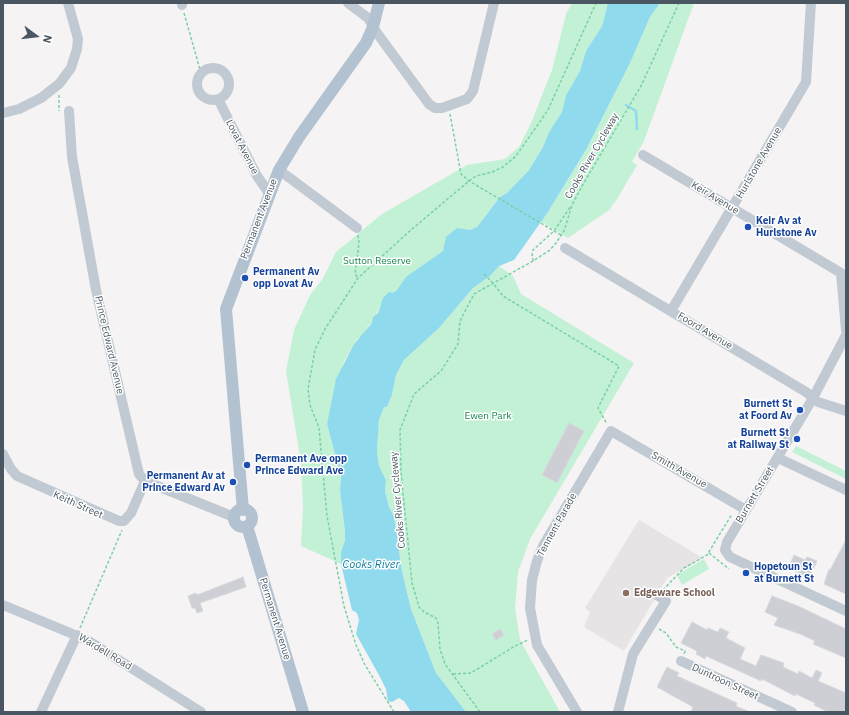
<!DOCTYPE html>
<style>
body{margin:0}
#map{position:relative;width:849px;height:715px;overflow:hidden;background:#f5f3f3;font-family:"IBM Plex Sans",sans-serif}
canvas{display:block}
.frame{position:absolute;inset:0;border:4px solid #4a5661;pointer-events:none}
.north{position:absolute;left:16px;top:16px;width:40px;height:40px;-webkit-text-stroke:3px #fff;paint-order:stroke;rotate:105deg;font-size:11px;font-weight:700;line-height:16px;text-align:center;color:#4a5661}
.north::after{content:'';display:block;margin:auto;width:14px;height:18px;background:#4a5661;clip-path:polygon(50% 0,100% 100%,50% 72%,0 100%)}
</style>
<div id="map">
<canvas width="849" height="715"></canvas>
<div class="frame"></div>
<div class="north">N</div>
</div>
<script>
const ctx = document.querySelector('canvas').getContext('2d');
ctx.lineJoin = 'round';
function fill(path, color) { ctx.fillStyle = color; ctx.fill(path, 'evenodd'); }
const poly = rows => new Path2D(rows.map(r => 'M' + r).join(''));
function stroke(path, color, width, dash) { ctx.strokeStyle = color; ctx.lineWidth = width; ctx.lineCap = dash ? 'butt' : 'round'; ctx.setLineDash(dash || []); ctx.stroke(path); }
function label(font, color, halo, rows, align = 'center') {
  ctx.font = font + ' "IBM Plex Sans",sans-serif'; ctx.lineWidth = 3; ctx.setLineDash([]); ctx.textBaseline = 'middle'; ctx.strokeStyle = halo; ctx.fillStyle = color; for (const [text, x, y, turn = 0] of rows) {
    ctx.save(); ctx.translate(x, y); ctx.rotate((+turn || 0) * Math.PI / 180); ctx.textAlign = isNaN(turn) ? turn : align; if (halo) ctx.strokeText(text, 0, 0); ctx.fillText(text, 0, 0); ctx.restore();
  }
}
const education = poly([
 [639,520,703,558,667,578,624,651,584,627,590,612,585,608]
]);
const green = poly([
 [572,3,608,3,602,26,586,51,580,71,566,95,562,112,549,132,543,147,529,170,507,193,500,197,477,227,470,230,461,229,445,245,443,251,407,277,401,287,380,306,372,323,368,326,363,335,357,339,344,361,327,424,341,476,340,491,345,531,345,540,341,552,341,564,301,546,303,507,301,463,286,371,294,330,310,295,322,280,336,252,382,214,467,165,505,159,519,147,531,123,552,70,566,14],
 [660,3,694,3,644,141,632,162,637,165,617,199,609,210,568,238,540,221,548,212,587,148,630,63,650,17],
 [499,266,513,276,521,294,634,363,530,539,518,572,515,608,520,640,560,712,466,712,459,705,436,673,411,609,402,571,394,516,389,507,385,491,386,480,379,466,377,451,379,420,384,407,387,407,392,395,396,375,404,360,439,328,473,288,490,276],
 [796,446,846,471,846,479,792,452],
 [704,559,709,569,682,585,677,575]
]);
const water = poly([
 [608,3,660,3,650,17,630,63,587,148,548,212,514,260,499,266,490,276,473,288,439,328,404,360,396,375,392,395,387,407,384,407,379,420,377,451,379,466,386,480,385,491,389,507,394,516,402,571,411,609,436,673,466,712,411,712,404,701,399,698,392,702,388,701,386,689,380,677,356,634,359,620,357,613,352,610,341,564,341,552,345,540,345,531,340,491,341,476,327,424,336,379,354,344,372,323,373,317,378,313,383,298,389,292,393,293,397,290,406,277,443,251,446,237,457,228,470,230,477,227,500,197,507,193,529,170,543,147,549,132,562,112,566,95,580,71,586,51,602,26]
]);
const stream = poly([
 [626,105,636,111,637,129]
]);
const building = poly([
 [569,423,584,431,557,483,542,475,569,423],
 [846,540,846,594,824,584,829,569,830,570,846,540],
 [794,555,805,560,807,557,817,561,809,578,788,568,794,555],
 [243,577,246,587,200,603,203,611,197,613,195,608,192,608,188,596,196,593,197,595,243,577],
 [772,596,798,606,846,629,846,658,813,644,815,641,800,634,774,625,778,618,765,612,772,596],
 [692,622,707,630,708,628,718,632,720,628,729,632,726,638,745,648,740,659,756,666,761,655,784,663,783,667,798,674,799,671,812,678,816,670,822,673,818,681,846,693,846,712,828,712,814,705,815,703,796,694,795,696,762,679,761,681,706,656,705,659,696,654,697,651,681,643,692,622],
 [500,629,504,635,496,640,492,634,500,629],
 [667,667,679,673,677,676,737,703,736,706,750,712,691,712,693,707,657,687,667,667]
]);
const path = poly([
 [184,13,201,73],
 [59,95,59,111],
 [450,114,461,174,469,181,561,235],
 [358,235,359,243,355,274,358,278],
 [533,261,532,254,533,250,554,231,571,206],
 [484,274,493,283,503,296,619,366,598,408,607,424],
 [709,553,729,569],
 [663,590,684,568,707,555,732,514],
 [80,628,122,530],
 [659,629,666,633,676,647,685,651,684,654],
 [453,674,471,673,515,646,528,640],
 [394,712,365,665,356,645,344,606,327,516,319,428,310,405,308,389,315,350,325,329,358,278,412,229,469,181,476,176,492,172,503,167,516,156,548,110,596,3],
 [480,712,445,664,440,649,438,623,436,618,424,612,419,607,412,583,401,472,400,430,414,394,441,371,458,344,460,321,474,294,533,261,550,250,556,243,564,231,572,205,582,186,641,86,679,3]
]);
const minor = poly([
 [182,3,182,5],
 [348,3,368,18,377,33,429,104,435,108,442,108,467,99,473,91,494,3],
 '197 84a16 16 0 1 1 32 0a16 16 0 1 1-32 0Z',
 [218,99,257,176,269,193],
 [69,111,72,157,96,290,139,474,145,481,234,517],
 [3,113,19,109,41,98,59,84,71,68,77,49,78,39,68,3],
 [643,155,841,273,846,330],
 [279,170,357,228],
 [565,248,806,392,818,402,846,411],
 [671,311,806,82,811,3],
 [846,335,813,398,727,542,725,550,730,557,846,611],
 [3,454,11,469,17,476,119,521,124,521,131,513,145,481],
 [778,458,846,490],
 [3,605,87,640,201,712],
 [681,661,792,712],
 [41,712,77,635],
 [577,712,537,645,530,608,532,580,537,561,543,546,611,431,746,510],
 [618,712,633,654,666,601,657,595]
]);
const major = poly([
 '234 518a9 9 0 1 1 18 0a9 9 0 1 1-18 0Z',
 [243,510,226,309,279,170,299,137,366,43,373,27,379,3],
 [247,526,303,712]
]);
const markers = [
 [748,227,4,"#1a4fb4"],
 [245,278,4,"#1a4fb4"],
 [800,410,4,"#1a4fb4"],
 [797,439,4,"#1a4fb4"],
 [247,465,4,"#1a4fb4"],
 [233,482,4,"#1a4fb4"],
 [746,573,4,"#1a4fb4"],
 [626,593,4,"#8d6e63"]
];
const streetNames = [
 ["Lovat Avenue",242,147,63],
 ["Cooks River Cycleway",592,156,-60],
 ["Hurlstone Avenue",759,163,-60],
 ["Keir Avenue",715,198,31],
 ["Permanent Avenue",259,219,-69],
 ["Foord Avenue",705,331,31],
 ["Prince Edward Avenue",109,345,77],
 ["Smith Avenue",679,470,30],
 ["Burnett Street",755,495,-59],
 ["Cooks River Cycleway",398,500,-95],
 ["Keith Street",78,505,24],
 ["Tennent Parade",557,525,-61],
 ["Permanent Avenue",275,619,73],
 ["Wardell Road",105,652,31],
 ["Duntroon Street",725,682,25]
];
const transitNames = [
 ["Keir Av at",756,221],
 ["Hurlstone Av",756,233],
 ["Permanent Av",253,272],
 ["opp Lovat Av",253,284],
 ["Burnett St",792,404,"right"],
 ["at Foord Av",792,416,"right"],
 ["Burnett St",789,433,"right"],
 ["at Railway St",789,445,"right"],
 ["Permanent Ave opp",255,459],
 ["Prince Edward Ave",255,471],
 ["Permanent Av at",225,476,"right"],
 ["Prince Edward Av",225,488,"right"],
 ["Hopetoun St",754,567],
 ["at Burnett St",754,579]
];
const parkNames = [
 ["Sutton Reserve",377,261],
 ["Ewen Park",488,416]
];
const educationNames = [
 ["Edgeware School",634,593]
];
const waterNames = [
 ["Cooks River",371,565]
];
fill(education, '#e6e4e5');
fill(green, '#c3f1d5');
fill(water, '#90daee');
stroke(stream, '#90daee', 2.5);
fill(building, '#cdcfd5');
stroke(building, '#d7d9de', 1);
stroke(path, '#7ad0a6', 1.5, [3, 2]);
stroke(minor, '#c1cad2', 10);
stroke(major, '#b3c2d1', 12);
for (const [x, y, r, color] of markers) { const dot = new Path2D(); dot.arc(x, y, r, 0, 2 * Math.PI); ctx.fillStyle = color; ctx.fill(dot); stroke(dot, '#fff', 1.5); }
label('10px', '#4a5661', '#fff', streetNames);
label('bold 10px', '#164399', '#fff', transitNames, 'left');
label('10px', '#17864f', '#fff', parkNames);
label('bold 10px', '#785e54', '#fff', educationNames, 'left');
label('italic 11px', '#0c7c9b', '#fff', waterNames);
</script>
